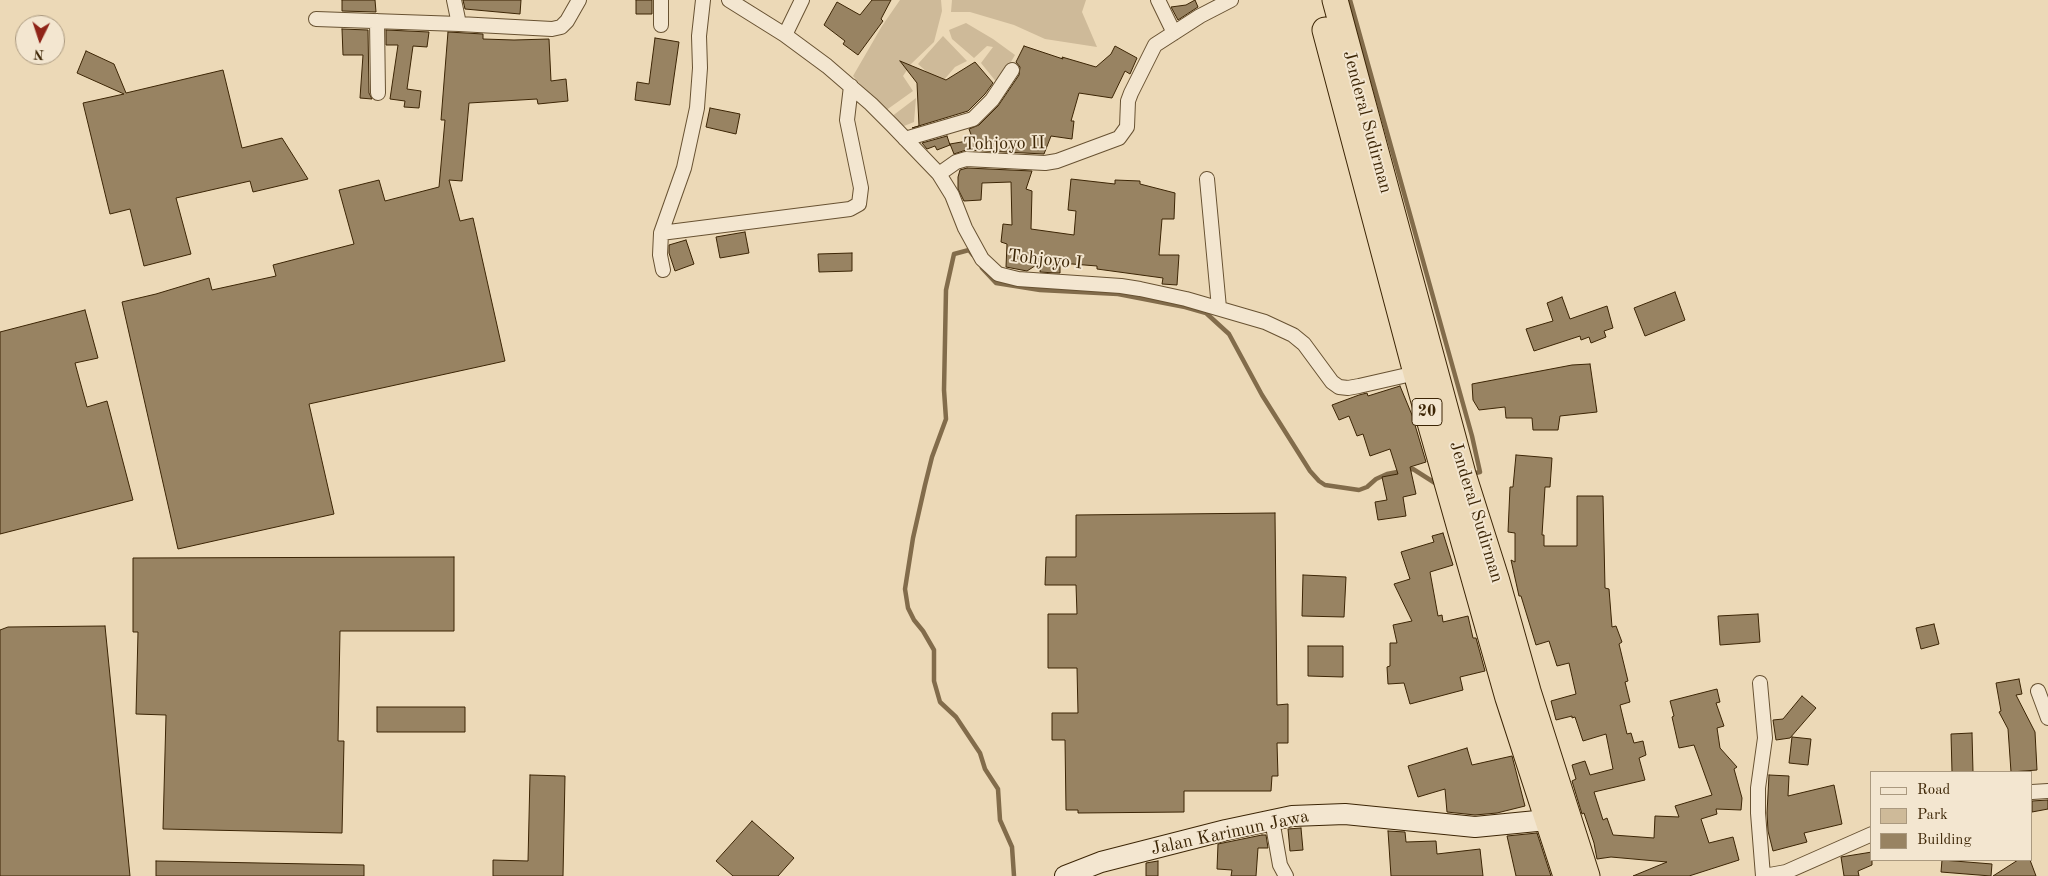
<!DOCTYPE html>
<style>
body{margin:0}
#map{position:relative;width:2048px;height:876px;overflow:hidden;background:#ecd9b7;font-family:"Old Standard TT",serif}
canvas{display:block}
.legend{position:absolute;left:1870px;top:771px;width:162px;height:90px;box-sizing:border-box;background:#f3e6d0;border:1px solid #aa997f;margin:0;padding:6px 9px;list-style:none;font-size:15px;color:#3c2505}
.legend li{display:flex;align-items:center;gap:10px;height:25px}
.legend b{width:25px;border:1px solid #aa997f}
.north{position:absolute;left:15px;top:15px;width:50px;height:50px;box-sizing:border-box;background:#f3e6d0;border:1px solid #aa997f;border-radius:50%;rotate:184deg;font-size:14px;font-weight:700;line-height:20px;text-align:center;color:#3c2505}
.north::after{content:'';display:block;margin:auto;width:18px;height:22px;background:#8f2418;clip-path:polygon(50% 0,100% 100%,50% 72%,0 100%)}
</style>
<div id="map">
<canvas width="2048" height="876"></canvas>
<ul class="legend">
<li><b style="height:6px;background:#f3e6d0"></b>Road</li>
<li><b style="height:14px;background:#ceba99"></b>Park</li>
<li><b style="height:14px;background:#988362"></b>Building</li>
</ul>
<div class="north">N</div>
</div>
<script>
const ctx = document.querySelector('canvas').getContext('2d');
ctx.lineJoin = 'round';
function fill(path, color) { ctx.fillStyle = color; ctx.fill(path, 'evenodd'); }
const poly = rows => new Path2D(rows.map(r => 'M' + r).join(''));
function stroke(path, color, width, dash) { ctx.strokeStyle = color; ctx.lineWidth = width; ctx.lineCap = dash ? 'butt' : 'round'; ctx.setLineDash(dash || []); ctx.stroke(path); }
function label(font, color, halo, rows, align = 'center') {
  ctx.font = font + ' "Old Standard TT",serif'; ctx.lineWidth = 4; ctx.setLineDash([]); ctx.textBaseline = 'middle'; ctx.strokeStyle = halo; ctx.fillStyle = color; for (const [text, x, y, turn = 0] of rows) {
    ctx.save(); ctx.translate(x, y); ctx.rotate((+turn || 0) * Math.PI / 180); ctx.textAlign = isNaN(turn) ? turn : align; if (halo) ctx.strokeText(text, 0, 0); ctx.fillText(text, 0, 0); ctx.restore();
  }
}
const green = poly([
 [900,0,941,0,942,11,934,42,911,64,903,76,913,91,885,111,853,76,882,26],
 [952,0,1086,0,1082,12,1097,47,1045,39,1014,25,970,12,951,12],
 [966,23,993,39,1015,55,998,84,981,63,993,47,987,46,974,58,952,39,949,30],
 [943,36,967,61,955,67,943,81,938,82,918,64],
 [916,98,914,122,899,128,891,117]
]);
const stream = poly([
 [1350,0,1472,436,1480,472,1471,474],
 [973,255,969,250,954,254,946,290,944,390,946,419,932,457,925,485,913,538,905,589,908,608,914,620,923,631,934,650,934,681,940,702,956,717,980,753,985,769,998,789,1000,820,1012,847,1014,876],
 [982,268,996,283,1040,290,1118,294,1185,307,1206,313,1229,334,1262,395,1310,471,1319,481,1325,485,1359,490,1367,487,1376,479,1387,474,1413,469,1435,483,1440,482]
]);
const building = poly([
 [342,0,375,0,376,12,342,11,342,0],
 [463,0,521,0,520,14,465,9,463,0],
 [636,0,652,0,652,14,636,14,636,0],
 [872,0,891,0,881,19,883,21,858,55,843,44,845,41,824,25,837,2,860,15,872,0],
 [1195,0,1198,7,1178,20,1171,7,1186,5,1195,0],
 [342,29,368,30,369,93,372,99,360,98,363,55,343,55,342,29],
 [386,30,429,32,427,47,413,46,407,89,421,91,419,108,404,107,405,101,390,99,398,45,386,45,386,30],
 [448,32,483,34,483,39,514,40,549,39,551,81,566,79,568,101,538,104,537,99,469,103,462,181,449,180,460,221,473,218,505,361,309,404,334,514,178,549,122,302,156,294,209,278,212,290,276,276,273,265,354,244,339,190,379,180,385,201,439,187,445,120,441,120,448,32],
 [655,38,679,42,670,105,635,100,637,82,649,84,655,38],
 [1024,46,1063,59,1062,57,1096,67,1111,54,1115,46,1137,58,1130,74,1125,71,1112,98,1079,93,1071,121,1074,121,1072,139,1051,136,1044,154,966,150,954,154,950,144,973,140,969,129,979,125,998,106,1019,75,1020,67,1016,62,1024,46],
 [86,51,114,64,126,93,223,70,242,148,282,138,308,179,253,192,250,181,176,198,191,254,144,266,130,209,110,214,83,103,124,94,77,73,86,51],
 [900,61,946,80,975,62,993,83,985,94,968,111,912,128,919,126,917,83,900,61],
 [710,108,740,114,736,134,706,127,710,108],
 [947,136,950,145,937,150,935,146,927,149,922,143,947,136],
 [967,168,1032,171,1026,189,1032,191,1031,229,1074,235,1076,211,1068,210,1071,179,1115,184,1115,180,1140,181,1140,184,1175,193,1174,219,1162,219,1159,255,1179,255,1177,285,1162,284,1163,278,1097,269,1097,266,1060,263,1060,273,1055,273,1040,272,1041,262,1027,271,1006,267,1007,244,1001,242,1003,224,1012,225,1011,182,982,183,981,200,964,201,958,189,958,177,960,170,967,168],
 [745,232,749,253,720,258,716,237,745,232],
 [686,240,694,264,675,271,669,253,669,245,686,240],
 [852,253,852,271,819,272,818,254,852,253],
 [1675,292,1685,320,1645,336,1634,308,1675,292],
 [1562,297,1570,319,1607,306,1613,328,1604,331,1606,337,1591,343,1589,337,1581,340,1580,336,1534,351,1526,329,1553,321,1547,303,1562,297],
 [85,310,98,358,75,363,87,407,107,401,133,500,0,534,0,332,85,310],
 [1590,364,1597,412,1560,416,1558,430,1533,430,1532,418,1506,418,1505,407,1479,410,1473,400,1472,384,1572,365,1590,364],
 [1400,386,1412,415,1426,462,1410,467,1416,494,1403,497,1406,516,1378,520,1375,502,1387,500,1382,477,1398,474,1390,449,1370,456,1363,434,1357,436,1349,416,1339,420,1332,405,1359,395,1367,393,1368,396,1400,386],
 [1516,455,1552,458,1550,487,1545,487,1542,535,1544,535,1544,546,1577,546,1577,496,1603,496,1605,588,1609,589,1612,627,1616,626,1622,642,1619,644,1628,681,1625,682,1630,702,1620,705,1627,734,1631,733,1634,743,1643,741,1646,755,1639,758,1645,780,1594,792,1603,820,1607,818,1613,835,1654,838,1655,816,1679,817,1675,806,1712,795,1694,745,1679,748,1672,717,1674,716,1670,701,1717,689,1720,702,1716,703,1724,726,1717,728,1720,748,1737,767,1734,769,1742,798,1741,810,1716,809,1717,814,1701,819,1709,843,1733,837,1739,860,1689,876,1633,876,1667,862,1611,857,1597,859,1594,843,1584,813,1582,814,1572,781,1576,779,1572,765,1585,761,1590,775,1613,769,1606,734,1583,741,1575,717,1572,718,1572,716,1556,720,1551,701,1576,694,1569,663,1557,666,1549,641,1536,645,1521,596,1519,596,1511,560,1515,562,1515,533,1508,532,1510,487,1513,487,1516,455],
 [1275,513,1277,705,1288,704,1288,743,1277,743,1278,776,1272,776,1271,791,1184,791,1184,812,1078,813,1078,810,1066,810,1065,740,1052,740,1052,713,1078,713,1077,668,1048,668,1048,614,1077,614,1076,585,1045,585,1046,557,1076,557,1076,515,1275,513],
 [1443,533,1453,565,1430,572,1438,616,1442,615,1443,622,1468,616,1473,638,1476,638,1485,671,1460,677,1463,690,1410,704,1404,683,1388,684,1387,667,1390,666,1390,643,1397,643,1393,625,1412,621,1394,584,1410,579,1401,552,1434,542,1432,536,1443,533],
 [454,557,454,631,340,631,338,741,344,741,342,833,163,829,166,715,136,714,138,632,133,632,133,558,454,557],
 [1303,575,1346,577,1344,617,1302,616,1303,575],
 [1758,614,1760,642,1720,645,1718,616,1758,614],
 [1934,624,1939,644,1921,649,1916,628,1934,624],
 [105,626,130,876,0,876,0,630,8,627,105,626],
 [1308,646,1343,646,1343,677,1308,676,1308,646],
 [2019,679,2022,694,2016,695,2035,732,2037,770,2011,772,2008,729,1999,712,2001,711,1996,683,2019,679],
 [1802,696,1816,708,1790,738,1776,740,1773,720,1783,719,1802,696],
 [377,707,465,707,465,732,377,732,377,707],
 [1972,733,1973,772,1952,772,1951,734,1972,733],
 [1792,737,1811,739,1808,765,1789,763,1792,737],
 [1467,748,1472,765,1512,756,1525,806,1497,813,1475,815,1447,812,1445,789,1418,797,1408,766,1467,748],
 [530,775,565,776,563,876,493,876,493,860,528,861,530,775],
 [1769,775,1789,776,1788,796,1834,785,1842,824,1804,833,1807,842,1773,851,1768,831,1767,813,1769,775],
 [2048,800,2048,809,2032,812,2032,801,2048,800],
 [752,821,794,858,778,876,733,876,716,861,752,821],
 [1301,828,1303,850,1290,851,1288,829,1301,828],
 [1388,831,1405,832,1406,842,1436,841,1437,854,1480,849,1483,876,1391,876,1388,831],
 [1537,833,1551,876,1516,876,1507,836,1537,833],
 [1262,835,1266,835,1268,848,1258,848,1256,876,1231,876,1232,870,1217,869,1218,844,1262,835],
 [1872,852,1872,865,1858,871,1859,876,1844,876,1841,857,1872,852],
 [1942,860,1992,864,1991,876,1941,872,1942,860],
 [2018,860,2030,860,2036,876,1993,876,2018,860],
 [156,861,364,865,364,876,156,876,156,861],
 [1158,861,1158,876,1146,876,1146,863,1158,861]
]);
const street = poly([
 [454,0,459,24,552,29,561,27,567,21,579,0],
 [661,0,661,25],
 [729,0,785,35,827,66,871,104,892,125,939,174,952,195,965,228,982,259,998,274,1018,279,1121,286,1140,289,1186,299,1265,322,1293,335,1304,344,1332,382,1339,387,1348,388,1359,386,1416,373],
 [1158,0,1174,33],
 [316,19,459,24],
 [377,21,378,93],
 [785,35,802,0],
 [905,139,973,119,992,100,1012,70],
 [939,174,956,162,966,159,1045,163,1057,161,1119,138,1127,127,1128,101,1131,93,1155,45,1200,16,1231,0],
 [1207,179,1219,308],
 [661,233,850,209,859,204,861,188,847,120,851,86],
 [663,270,660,255,661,233,684,168,697,108,700,68,699,36,703,0],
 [1760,683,1765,738,1758,788,1758,813,1763,876],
 [2038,691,2048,718],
 [2032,792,2048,791],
 [1272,820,1280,865,1286,876],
 [1764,876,1786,872,1872,834]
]);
const secondary = poly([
 [1065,876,1101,862,1226,830,1292,816,1345,814,1475,827,1547,820,1561,815]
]);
const highway = poly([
 [1335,0,1463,474,1496,578,1528,691,1587,876],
 [1325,30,1416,373,1508,698,1566,876]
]);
const shields = [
 [1427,412,30]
];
const shieldNames = [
 ["20",1427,412]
];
const streetNames = [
 ["Jenderal Sudirman",1367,122,75],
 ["Tohjoyo II",1004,144,-1],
 ["Tohjoyo I",1045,260,6],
 ["Jenderal Sudirman",1476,512,73],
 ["Jalan Karimun Jawa",1230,833,-12]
];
fill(green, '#ceba99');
stroke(stream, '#826c4b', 4.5);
fill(building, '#988362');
stroke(building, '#3c2505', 1);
stroke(street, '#685232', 16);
stroke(secondary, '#3c2505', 22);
stroke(highway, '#3c2505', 27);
stroke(street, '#f3e6d0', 14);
stroke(secondary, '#f3e6d0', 20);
stroke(highway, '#ecd9b7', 25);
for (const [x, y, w] of shields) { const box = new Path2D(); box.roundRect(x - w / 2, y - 13.5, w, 27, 4); ctx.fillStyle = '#f3e6d0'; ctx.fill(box); stroke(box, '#3c2505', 1); }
label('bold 16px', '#3c2505', null, shieldNames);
label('18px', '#3c2505', '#f3e6d0', streetNames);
</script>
